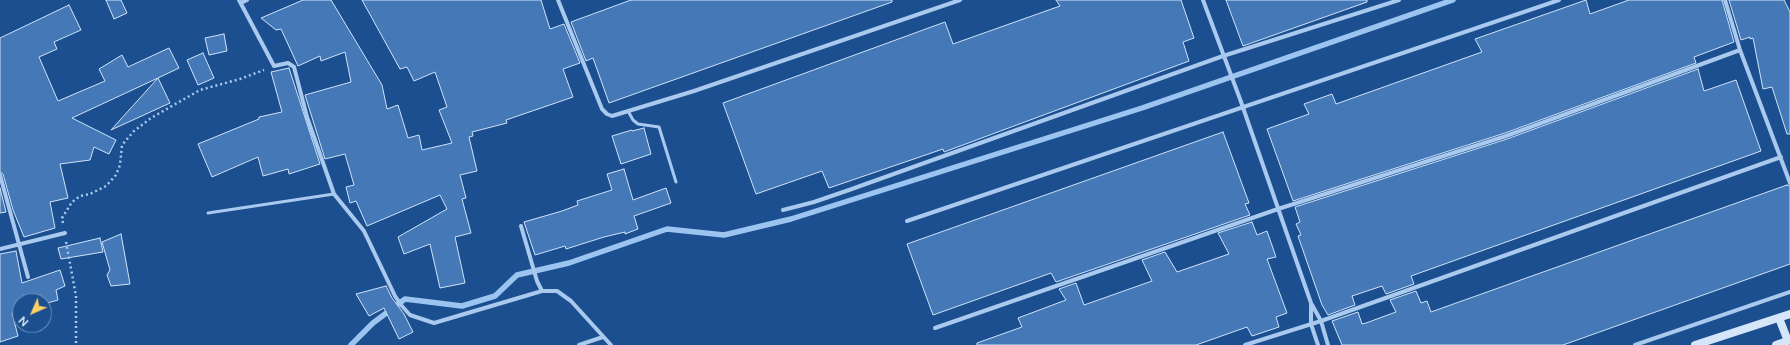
<!DOCTYPE html>
<style>
body{margin:0}
#map{position:relative;width:1790px;height:345px;overflow:hidden;background:#1b4f8f;font-family:"Nunito Sans",sans-serif}
canvas{display:block}
.north{position:absolute;left:12px;top:293px;width:40px;height:40px;box-sizing:border-box;background:#1b4f8f;border:1px solid #7695bc;border-radius:50%;rotate:225deg;font-size:11px;font-weight:700;line-height:16px;text-align:center;color:#fff}
.north::after{content:'';display:block;margin:auto;width:14px;height:18px;background:#ffd166;clip-path:polygon(50% 0,100% 100%,50% 72%,0 100%)}
</style>
<div id="map">
<canvas width="1790" height="345"></canvas>
<div class="north">N</div>
</div>
<script>
const ctx = document.querySelector('canvas').getContext('2d');
ctx.lineJoin = 'round';
const poly = rows => new Path2D(rows.map(r => 'M' + r).join(''));
function stroke(path, color, width, dash) { ctx.strokeStyle = color; ctx.lineWidth = width; ctx.lineCap = dash ? 'butt' : 'round'; ctx.setLineDash(dash || []); ctx.stroke(path); }
function fill(path, color) { ctx.fillStyle = color; ctx.fill(path, 'evenodd'); }
const stream = poly([
 [351,345,373,323,405,299,462,306,495,296,517,275,569,263,667,229,724,235,791,219,1142,108,1453,0]
]);
const building = poly([
 [106,0,121,0,127,13,114,19,106,0],
 [303,0,331,0,382,85,387,109,398,105,408,138,419,135,422,150,452,143,439,110,447,107,435,72,414,81,407,67,400,69,362,0,541,0,550,29,564,24,580,63,563,69,573,97,506,120,507,123,472,132,473,136,469,137,477,171,460,175,466,198,462,199,471,233,455,237,465,283,440,288,430,244,404,254,398,237,447,209,440,195,367,226,356,201,350,203,346,187,354,185,345,154,325,159,305,95,351,82,345,52,321,61,320,56,298,66,281,29,276,30,261,18,303,0],
 [631,0,892,0,892,2,609,103,593,58,586,61,571,22,631,0],
 [1056,0,1181,0,1194,38,1183,42,1189,61,944,152,943,149,829,188,822,171,756,194,723,103,945,22,953,44,1060,6,1056,0],
 [1226,0,1367,0,1367,2,1243,46,1226,0],
 [1586,0,1590,14,1629,0,1722,0,1734,42,1694,57,1696,63,1505,133,1293,201,1267,129,1309,114,1304,104,1332,94,1336,104,1482,52,1475,39,1586,0],
 [1729,0,1784,0,1790,12,1790,134,1787,134,1772,87,1763,89,1753,38,1750,39,1750,37,1741,40,1729,0],
 [69,5,81,30,54,42,57,49,39,57,58,101,105,81,99,69,122,55,128,67,169,48,179,68,158,78,170,103,111,130,158,78,72,118,116,140,109,154,94,147,90,160,60,164,68,198,50,202,55,228,24,237,13,210,3,174,0,172,0,38,69,5],
 [224,34,227,51,209,55,205,38,224,34],
 [203,53,214,78,198,85,187,60,203,53],
 [289,68,320,164,289,174,288,169,263,176,258,157,212,177,198,144,259,119,259,117,282,112,271,72,289,68],
 [1698,69,1704,91,1736,80,1761,151,1411,276,1414,284,1386,294,1382,286,1352,296,1355,305,1328,315,1322,305,1298,236,1301,235,1296,224,1300,222,1295,207,1507,139,1698,69],
 [644,128,651,154,621,164,612,136,632,130,632,131,644,128],
 [1223,132,1249,203,1245,204,1250,215,1056,282,1051,273,933,315,907,244,1223,132],
 [624,169,633,200,666,188,671,203,634,216,638,229,625,234,625,232,604,237,566,249,565,246,535,255,524,222,562,211,578,205,577,201,612,190,607,174,624,169],
 [1787,185,1790,186,1790,264,1563,345,1342,345,1332,321,1358,312,1362,324,1366,323,1396,312,1390,300,1416,291,1421,303,1427,301,1431,312,1787,185],
 [0,188,6,212,0,213,0,188],
 [1252,222,1257,235,1267,231,1276,257,1267,259,1287,313,1276,317,1279,327,1252,336,1247,327,1196,345,977,345,977,343,1022,327,1018,318,1066,300,1059,289,1076,283,1084,305,1152,281,1142,260,1165,252,1177,272,1229,254,1218,233,1252,222],
 [121,234,130,284,111,286,107,275,110,270,102,242,121,234],
 [100,238,103,252,61,259,58,248,100,238],
 [16,251,22,283,60,270,65,286,56,290,58,300,44,304,44,301,20,301,20,311,12,313,18,336,0,342,0,254,16,251],
 [386,286,392,298,404,314,413,332,399,339,384,308,369,316,356,294,386,286]
]);
const path = poly([
 [63,223,62,218,72,202,80,196,90,194,106,186,116,175,120,165,122,145,134,131,151,118,200,90,240,79,264,70],
 [66,242,76,296,76,345]
]);
const lane = poly([
 [628,111,633,120,638,124,659,127,676,182],
 [208,213,334,194]
]);
const street = poly([
 [239,0,274,66,288,63,294,67,307,117,334,194,364,231,395,296,401,305,410,315,434,323,542,291,557,291,571,301,611,345],
 [558,0,602,109,607,114,612,116,694,91,960,0],
 [1203,0,1240,99,1311,303,1321,321,1328,345],
 [1725,0,1740,50,1790,183],
 [241,3,247,0],
 [0,175,28,277],
 [783,210,814,202,849,190,1223,56,1399,0],
 [907,221,1559,0],
 [521,226,537,281,542,291],
 [0,249,65,233],
 [1311,305,1311,324,1318,345],
 [935,328,1278,209,1506,136,1740,50],
 [579,345,603,337],
 [1245,345,1321,321,1781,157],
 [1635,345,1790,292]
]);
const secondary = poly([
 [1779,318,1788,341],
 [1695,345,1790,314],
 [1776,345,1790,340]
]);
stroke(stream, '#9cc4f0', 5.5);
fill(building, '#4478b7');
stroke(building, '#cfe3fa', 1);
stroke(path, '#a9c9ee', 2.5, [2, 3]);
stroke(lane, '#a9c9ee', 3);
stroke(street, '#a9c9ee', 4);
stroke(secondary, '#d6e6fa', 8);
</script>
